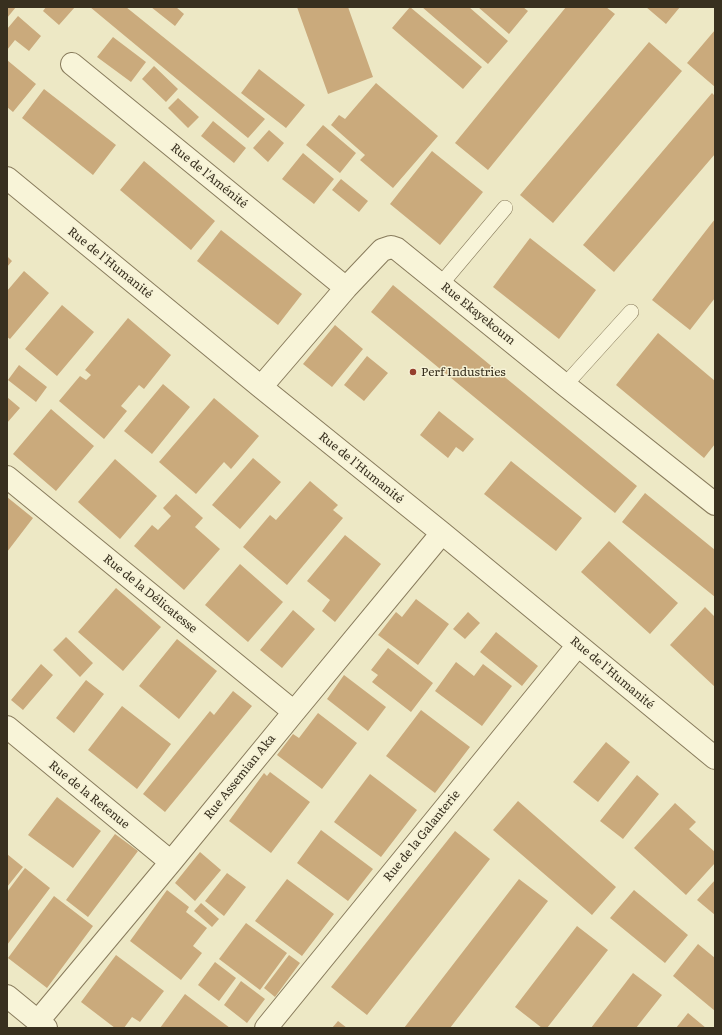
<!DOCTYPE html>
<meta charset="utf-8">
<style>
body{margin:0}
#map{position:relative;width:722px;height:1035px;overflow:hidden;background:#ede8c5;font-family:Literata,serif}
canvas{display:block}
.frame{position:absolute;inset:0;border:8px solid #38301f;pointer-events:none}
</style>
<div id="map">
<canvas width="722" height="1035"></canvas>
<div class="frame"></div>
</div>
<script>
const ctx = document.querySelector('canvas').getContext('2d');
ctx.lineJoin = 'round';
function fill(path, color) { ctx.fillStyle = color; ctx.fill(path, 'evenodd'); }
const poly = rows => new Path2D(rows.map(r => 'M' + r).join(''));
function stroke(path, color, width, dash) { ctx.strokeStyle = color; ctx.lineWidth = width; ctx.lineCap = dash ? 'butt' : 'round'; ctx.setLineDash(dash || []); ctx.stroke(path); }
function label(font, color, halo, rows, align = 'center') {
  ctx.font = font + ' Literata,serif'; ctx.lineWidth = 3; ctx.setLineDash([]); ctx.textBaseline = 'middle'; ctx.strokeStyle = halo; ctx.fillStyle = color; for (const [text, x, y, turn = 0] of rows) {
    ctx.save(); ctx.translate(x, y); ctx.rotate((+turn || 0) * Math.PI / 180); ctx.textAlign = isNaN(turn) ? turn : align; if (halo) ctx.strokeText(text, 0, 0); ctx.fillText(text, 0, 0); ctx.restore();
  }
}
const building = poly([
 [7,7,16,7,7,18],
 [46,7,75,7,59,25,43,11],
 [90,7,126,7,265,119,248,138],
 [151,7,176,7,184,14,175,26],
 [297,7,348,7,373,77,328,94],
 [410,7,482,67,463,89,392,28],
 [422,7,469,7,508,41,488,64],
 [478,7,523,7,528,11,509,34],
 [566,7,606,7,615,14,488,170,455,143],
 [646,7,680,7,666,24],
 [18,16,41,36,29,51,15,40,7,50,7,29],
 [715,30,715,87,687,63],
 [113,37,146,62,131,82,97,57],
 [649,42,682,71,553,223,520,195],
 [7,60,36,84,13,112,7,107],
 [154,66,178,89,166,102,142,79],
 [259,69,305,105,286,128,241,93],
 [376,83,438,136,393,188,360,160,365,155,331,125,339,115,345,119],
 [44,89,116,145,93,175,22,118],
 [712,93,715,96,715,154,614,272,583,245],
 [178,98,199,117,188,128,168,108],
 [213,121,246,148,234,163,201,136],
 [323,125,356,153,340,173,306,145],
 [269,130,284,143,268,162,253,148],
 [432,151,483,192,440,245,390,204],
 [303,153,334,179,314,204,282,179],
 [144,161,215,221,191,250,120,190],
 [341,179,368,201,359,212,332,190],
 [715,219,715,298,690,330,652,300],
 [221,230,302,294,278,325,197,261],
 [530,238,596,290,559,339,493,287],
 [7,256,12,261,7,267],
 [24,271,49,293,10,339,7,337,7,291],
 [393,285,637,486,615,513,371,312],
 [62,305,94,332,57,376,25,349],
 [128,318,171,355,144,389,139,385,121,406,127,411,104,439,59,401,80,376,86,380,91,375,85,370],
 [335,325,363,349,332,387,303,364],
 [658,333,715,381,715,444,704,458,616,385],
 [367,356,388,373,364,401,344,385],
 [19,365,47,387,36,402,8,380],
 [163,384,190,407,152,454,124,431],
 [7,397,20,408,7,423],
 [214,398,259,436,231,469,224,462,196,494,159,462],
 [51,409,94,446,56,491,13,454],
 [439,411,474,439,463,452,456,447,448,458,420,435],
 [253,458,281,482,240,529,212,505],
 [115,459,157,496,120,539,78,502],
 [511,461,582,518,556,551,484,494],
 [310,481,338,505,333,510,343,518,287,585,243,547,270,515,276,520],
 [645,493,715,550,715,597,622,522],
 [176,494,203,518,195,527,220,549,184,590,134,546,152,525,158,530,171,516,163,508],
 [7,497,33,518,7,552],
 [345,535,381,564,335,622,322,611,330,600,307,581],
 [609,541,678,603,650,634,581,572],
 [240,564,283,602,248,642,205,605],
 [116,588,161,627,123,671,78,632],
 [416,599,449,624,418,665,378,635,396,612,402,617],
 [705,607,715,617,715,687,670,645],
 [293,610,315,629,282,668,260,650],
 [468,612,480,623,465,639,453,629],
 [496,632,538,666,522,686,480,652],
 [66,637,93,663,80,677,53,650],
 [177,639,217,671,179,719,139,686],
 [388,648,433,683,411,712,372,682,378,675,371,670],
 [456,662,474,676,483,664,512,686,482,726,435,691],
 [41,664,53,675,23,710,11,700],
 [344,675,386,707,368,731,327,699],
 [86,680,104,694,74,733,56,718],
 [233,691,252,706,165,812,143,794,210,711,214,715],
 [122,706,171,744,137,789,88,750],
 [421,710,470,747,435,793,386,756],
 [318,713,357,743,322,789,277,755,293,734,299,738],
 [606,742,630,762,598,802,573,782],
 [270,772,310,802,271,853,229,821,264,773,267,776],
 [370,774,417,810,381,857,334,822],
 [637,775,659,794,623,839,600,821],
 [57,797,101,831,73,868,28,835],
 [518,801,616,887,592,915,493,830],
 [675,803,696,822,689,829,715,852,715,863,686,895,634,848],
 [321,830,373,869,348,901,297,863],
 [455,831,490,859,367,1015,331,987],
 [115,834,138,851,88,917,66,900],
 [200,852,221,870,195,901,175,883],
 [7,854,23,867,7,887],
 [25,868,50,888,7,945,7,892],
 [227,873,246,887,224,916,205,901],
 [287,879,334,914,302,956,255,921],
 [519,879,548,901,450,1028,404,1028],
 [715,880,715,915,697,900],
 [167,890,189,907,186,912,207,928,193,946,202,953,181,980,130,941],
 [634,890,688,935,665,963,610,918],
 [54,896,93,926,47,988,8,958],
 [201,903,219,919,212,927,194,911],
 [246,923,287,953,260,990,219,959],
 [577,926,608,950,547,1028,542,1028,515,1007],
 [698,944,715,958,715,1011,673,976],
 [116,955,164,991,140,1022,132,1017,124,1028,115,1028,81,1002],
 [289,955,300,963,275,997,264,988],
 [215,962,236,978,219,1001,198,985],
 [633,973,662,995,636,1028,591,1028],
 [241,981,265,999,247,1023,224,1005],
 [185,994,230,1028,160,1028],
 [688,1013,706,1028,676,1028],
 [338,1021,347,1028,332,1028]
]);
const service = poly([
 [441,284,505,208],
 [565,385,631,312]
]);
const minor = poly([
 [72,64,346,288],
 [7,178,261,387,442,533,715,758],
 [261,387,346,288,382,250,391,247,397,249,565,385,715,504],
 [7,477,294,712],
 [7,727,171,862],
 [7,996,46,1028],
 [38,1021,171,862,294,712,442,533],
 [266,1028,578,645]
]);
const markers = [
 [413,372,4,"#953e2d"]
];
const streetNames = [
 ["Rue de l'Aménité",209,176,39],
 ["Rue de l'Humanité",110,263,39],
 ["Rue Ekayekoum",478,314,39],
 ["Rue de l'Humanité",361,468,39],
 ["Rue de la Délicatesse",150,594,39],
 ["Rue de l'Humanité",612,673,40],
 ["Rue Assemian Aka",240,777,-51],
 ["Rue de la Retenue",89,795,39],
 ["Rue de la Galanterie",422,836,-51]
];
const poiNames = [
 ["Perf Industries",421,372]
];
fill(building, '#caaa7c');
stroke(service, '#887b5c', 16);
stroke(minor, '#887b5c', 24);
stroke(service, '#f8f4d8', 15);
stroke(minor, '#f8f4d8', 22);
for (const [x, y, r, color] of markers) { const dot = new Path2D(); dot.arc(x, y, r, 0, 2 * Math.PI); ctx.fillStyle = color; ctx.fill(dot); stroke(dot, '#f5f1d5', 1.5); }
label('12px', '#38301f', '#f5f1d5', streetNames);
label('12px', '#38301f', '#f5f1d5', poiNames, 'left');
</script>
